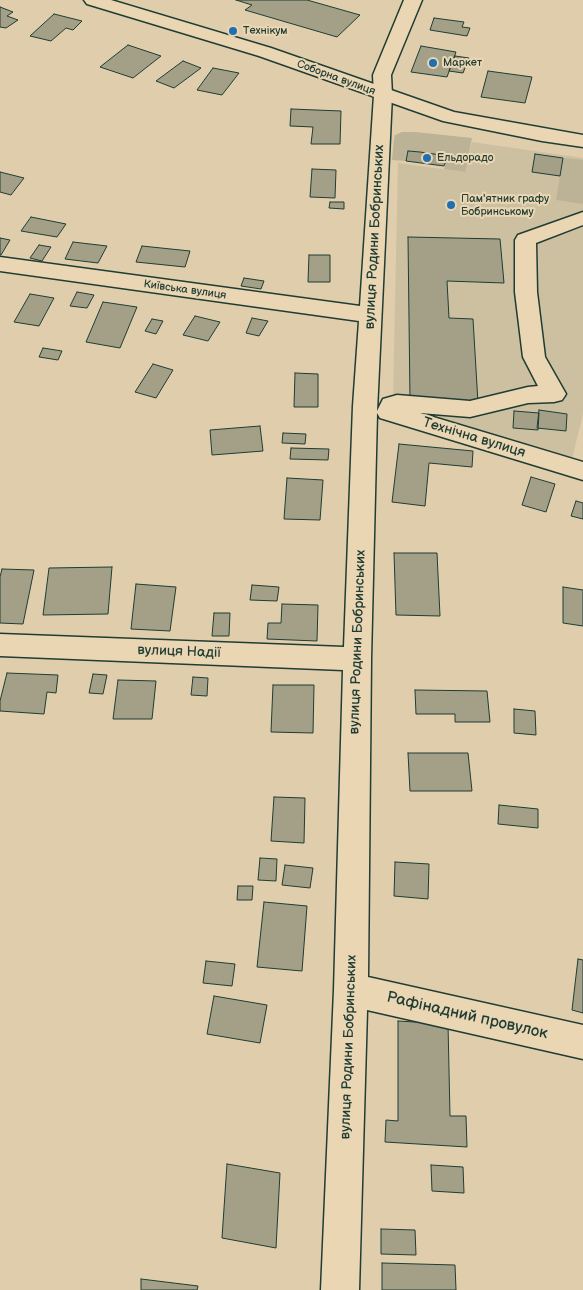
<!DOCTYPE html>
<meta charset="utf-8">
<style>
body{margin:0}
canvas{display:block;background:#dfcdac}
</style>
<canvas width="583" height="1290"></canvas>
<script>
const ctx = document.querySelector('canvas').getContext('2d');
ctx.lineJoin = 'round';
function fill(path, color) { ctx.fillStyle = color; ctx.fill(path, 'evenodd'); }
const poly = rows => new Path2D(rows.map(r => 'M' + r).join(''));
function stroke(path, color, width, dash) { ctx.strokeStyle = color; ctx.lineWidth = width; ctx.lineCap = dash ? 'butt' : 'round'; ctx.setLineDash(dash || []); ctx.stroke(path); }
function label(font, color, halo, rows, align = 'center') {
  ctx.font = font + ' "Balsamiq Sans",sans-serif'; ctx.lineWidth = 4; ctx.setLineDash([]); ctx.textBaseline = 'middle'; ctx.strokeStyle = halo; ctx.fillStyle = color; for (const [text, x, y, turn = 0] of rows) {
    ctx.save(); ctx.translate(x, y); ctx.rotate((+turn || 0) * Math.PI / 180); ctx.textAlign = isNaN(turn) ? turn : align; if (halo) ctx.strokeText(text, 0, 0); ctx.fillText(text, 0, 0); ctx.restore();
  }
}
const built = poly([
 [472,142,583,158,583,414,572,459,396,408,393,399,398,163,464,172]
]);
const green = poly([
 [402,132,415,132,472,138,465,172,444,169,448,156,408,151,406,161,392,160,394,139,395,135],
 [563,158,583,160,583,204,556,200]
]);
const building = poly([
 [236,0,307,0,360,15,337,37,245,10,252,5,236,0],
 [0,7,13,12,7,16,18,20,6,28,0,27,0,7],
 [54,14,82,21,73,30,66,28,51,41,30,36,54,14],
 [434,18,464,22,462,27,470,28,467,36,430,30,434,18],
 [128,45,161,56,133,78,100,67,128,45],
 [421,46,456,52,447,77,411,72,421,46],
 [455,56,469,58,463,73,449,71,455,56],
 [183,61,201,68,174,88,156,81,183,61],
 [213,68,239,73,222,95,197,90,213,68],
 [488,71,532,77,525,103,481,97,488,71],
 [291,109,341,111,340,144,311,144,313,127,290,126,291,109],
 [408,151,420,152,448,156,444,166,406,161,408,151],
 [535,154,563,158,560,176,532,172,535,154],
 [312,169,336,170,335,198,310,197,312,169],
 [0,172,24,178,11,195,0,192,0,172],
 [330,202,344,202,344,209,329,208,330,202],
 [31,217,66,224,57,237,21,231,31,217],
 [408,237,500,239,504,283,447,281,449,318,473,319,478,403,410,400,408,237],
 [0,238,10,240,1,255,0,255,0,238],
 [73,242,107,246,98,263,65,259,73,242],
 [39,245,51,247,42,261,30,258,39,245],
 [142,246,190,251,185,267,136,262,142,246],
 [309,255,330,255,330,282,308,282,309,255],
 [244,278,264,281,261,289,241,286,244,278],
 [77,292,94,295,87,308,70,306,77,292],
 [30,294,54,298,39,326,14,322,30,294],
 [103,302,137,307,120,348,86,342,103,302],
 [195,316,220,322,208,341,183,335,195,316],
 [252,318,268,321,259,336,246,333,252,318],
 [152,319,163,321,156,334,145,331,152,319],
 [43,348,62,351,58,360,39,357,43,348],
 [153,364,173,370,156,398,135,392,153,364],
 [295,373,318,374,318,407,294,407,295,373],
 [539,410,567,414,566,431,537,428,539,410],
 [514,411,539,413,538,430,513,428,514,411],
 [260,426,263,451,212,455,210,430,260,426],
 [283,433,306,434,305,444,282,443,283,433],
 [399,444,473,451,472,467,429,463,425,506,392,502,399,444],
 [291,448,329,449,328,460,290,459,291,448],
 [531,477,555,484,546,512,522,505,531,477],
 [287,478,323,480,320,520,284,519,287,478],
 [576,501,583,503,583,519,571,516,576,501],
 [394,553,437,553,440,616,396,615,394,553],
 [112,567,108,614,43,615,49,568,112,567],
 [2,569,34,570,23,624,0,623,0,577,2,569],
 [136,584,176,587,170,631,131,629,136,584],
 [252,585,279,587,277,601,250,600,252,585],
 [563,587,583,590,583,626,563,623,563,587],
 [282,604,318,605,317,641,267,639,268,623,281,623,282,604],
 [214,613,230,613,229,636,212,636,214,613],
 [7,673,58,675,56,693,47,692,44,714,0,711,0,701,7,673],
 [93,674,107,675,103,694,89,693,93,674],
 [193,677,208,678,207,696,191,695,193,677],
 [118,680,156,681,152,719,113,719,118,680],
 [273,685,314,685,313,733,271,732,273,685],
 [415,690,487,691,490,722,455,722,455,714,416,714,415,690],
 [514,709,535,711,536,735,514,733,514,709],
 [408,753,468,753,472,791,410,791,408,753],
 [274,797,305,798,304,843,271,841,274,797],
 [499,805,538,809,538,828,498,824,499,805],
 [260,858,277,859,276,881,258,880,260,858],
 [395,862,429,864,428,899,394,896,395,862],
 [285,865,313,868,310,888,282,885,285,865],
 [238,886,253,886,252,900,237,900,238,886],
 [264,902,307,906,302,971,257,967,264,902],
 [578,959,583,960,583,1013,572,1010,578,959],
 [206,961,235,964,232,986,203,983,206,961],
 [214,996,267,1005,260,1043,207,1034,214,996],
 [398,1021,448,1024,450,1116,466,1116,467,1147,385,1142,386,1120,398,1121,398,1021],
 [227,1164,280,1173,276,1248,222,1238,227,1164],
 [431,1165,463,1167,464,1193,432,1191,431,1165],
 [381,1229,415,1230,416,1255,381,1254,381,1229],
 [382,1263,455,1265,456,1290,382,1290,382,1263],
 [141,1279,198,1286,197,1290,141,1290,141,1279]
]);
const minor = poly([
 [404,0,422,0,391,75,392,95,377,411,383,399,397,395,470,401,528,387,538,386,523,357,515,292,515,240,518,235,583,212,583,225,536,243,537,292,545,357,566,394,562,400,554,402,528,403,470,417,420,413,583,462,583,480,380,418,377,413,371,659,368,977,583,1025,583,1059,367,1010,359,1290,321,1290,334,990,343,670,0,656,0,634,344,647,353,406,359,321,0,271,0,257,360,306,374,95,373,75,404,0]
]);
const major = poly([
 [84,0,111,0,271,48,454,112,583,135,583,147,542,141,443,121,259,56,87,4,84,0]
]);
const markers = [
 [233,31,5,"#1f6fb2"],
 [433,63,5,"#1f6fb2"],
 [427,158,5,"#1f6fb2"],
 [451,205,5,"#1f6fb2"]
];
const farPoinames = [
 ["Технікум",243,31],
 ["Маркет",443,63],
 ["Ельдорадо",437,158],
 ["Пам'ятник графу",461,199],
 ["Бобринському",461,212]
];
const farStreetnames = [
 ["Соборна вулиця",336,78,20],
 ["Київська вулиця",185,290,8]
];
const streetNames = [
 ["вулиця Родини Бобринських",375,237,-87],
 ["Технічна вулиця",474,438,17],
 ["вулиця Родини Бобринських",358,642,-88],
 ["вулиця Надії",179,652,2],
 ["вулиця Родини Бобринських",349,1047,-88]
];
const nearStreetnames = [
 ["Рафінадний провулок",467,1016,13]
];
fill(built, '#cdc0a1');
fill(green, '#bcb296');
fill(building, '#a3a087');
stroke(building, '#1f3d34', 1);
stroke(minor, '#1f3d34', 3);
stroke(major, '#1f3d34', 3);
fill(minor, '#ebd6b4');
fill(major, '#ebd6b4');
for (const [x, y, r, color] of markers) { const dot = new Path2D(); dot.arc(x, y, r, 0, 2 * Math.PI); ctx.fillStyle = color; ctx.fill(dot); stroke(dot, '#ebd6b4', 2); }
label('11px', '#1f3d34', '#ebd6b4', farPoinames, 'left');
label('11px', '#1f3d34', '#ebd6b4', farStreetnames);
label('14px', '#1f3d34', '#ebd6b4', streetNames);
label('16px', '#1f3d34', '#ebd6b4', nearStreetnames);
</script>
